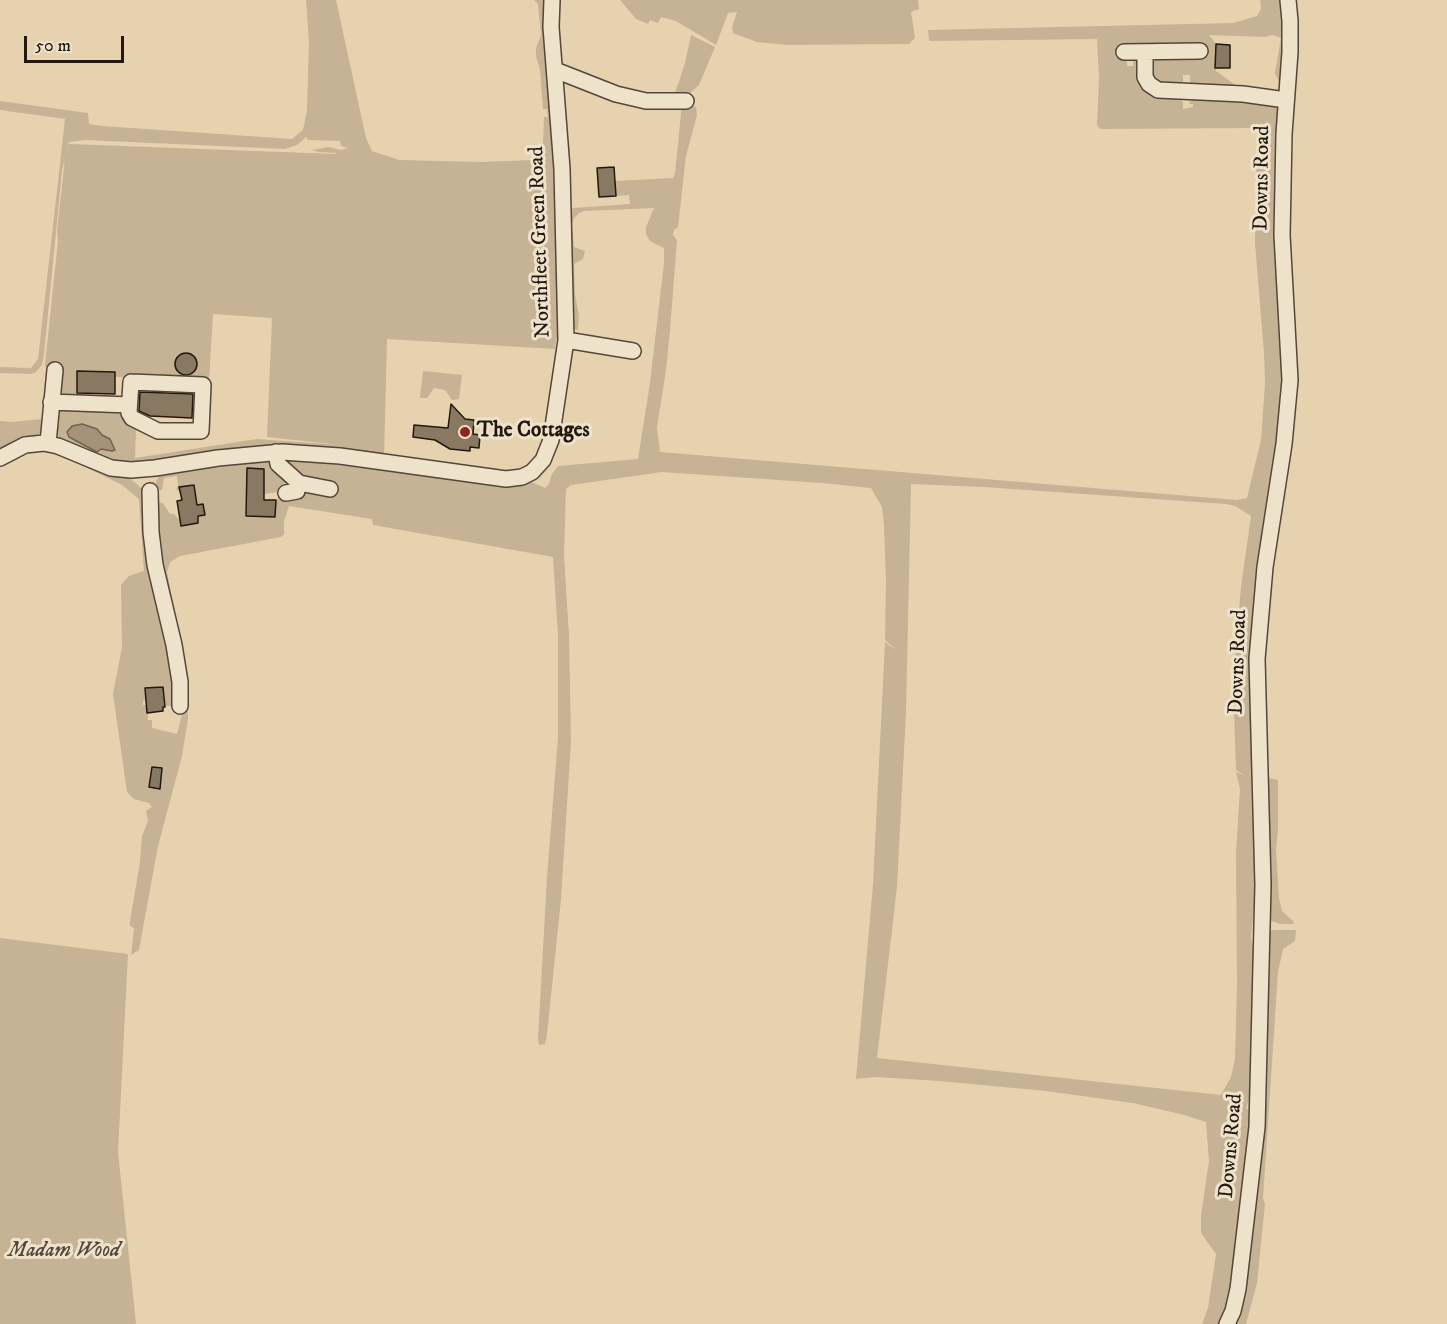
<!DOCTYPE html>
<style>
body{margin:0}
#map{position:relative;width:1447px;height:1324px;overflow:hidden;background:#e7d2af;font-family:"IM FELL DW Pica",serif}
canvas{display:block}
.scale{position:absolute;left:24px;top:36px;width:100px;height:27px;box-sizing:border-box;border:3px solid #231810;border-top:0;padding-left:8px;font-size:18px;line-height:21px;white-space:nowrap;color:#231810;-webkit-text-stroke:4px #efe2cb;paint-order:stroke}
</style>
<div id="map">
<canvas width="1447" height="1324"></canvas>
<div class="scale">50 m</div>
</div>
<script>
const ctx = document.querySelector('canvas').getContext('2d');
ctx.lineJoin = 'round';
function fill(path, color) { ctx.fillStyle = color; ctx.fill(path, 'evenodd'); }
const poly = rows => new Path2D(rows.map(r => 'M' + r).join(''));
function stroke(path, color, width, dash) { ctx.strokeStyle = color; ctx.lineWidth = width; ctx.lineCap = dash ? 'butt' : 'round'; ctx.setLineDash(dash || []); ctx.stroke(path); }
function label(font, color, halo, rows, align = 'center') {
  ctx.font = font + ' "IM FELL DW Pica",serif'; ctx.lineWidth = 6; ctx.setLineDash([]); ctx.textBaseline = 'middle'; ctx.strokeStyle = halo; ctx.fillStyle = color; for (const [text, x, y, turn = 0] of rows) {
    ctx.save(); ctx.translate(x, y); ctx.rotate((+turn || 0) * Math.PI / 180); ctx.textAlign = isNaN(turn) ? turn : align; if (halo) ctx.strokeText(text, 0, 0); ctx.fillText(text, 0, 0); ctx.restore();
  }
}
const green = poly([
 [306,0,336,0,366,138,372,151,399,160,482,162,533,160,536,151,543,143,544,117,548,117,547,109,543,109,540,70,536,56,536,48,541,35,538,4,534,0,549,0,562,341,556,339,555,349,387,339,384,458,354,454,121,466,61,442,57,437,55,433,56,415,65,406,114,408,136,429,135,458,257,439,341,445,267,437,272,318,213,314,209,380,188,379,189,375,195,371,198,364,193,355,186,352,179,355,175,362,177,369,184,375,184,379,115,377,115,372,77,371,77,393,92,393,92,398,56,399,45,429,41,433,0,454,0,421,11,422,42,419,47,371,45,365,58,241,57,231,65,158,69,144,336,154,337,153,319,152,312,150,329,147,341,150,348,148,341,146,340,141,308,140,306,137,297,145,285,149,86,140,69,142,62,171,44,354,42,365,36,372,32,374,0,373,0,367,31,368,38,359,65,119,0,110,0,101,88,113,89,124,102,126,292,139,303,130,307,110,309,42],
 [82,424,97,429,115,448,112,451,101,449,98,452,68,437,67,432,72,426],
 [620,0,918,0,919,9,911,12,915,38,909,44,788,45,757,42,733,33,732,27,737,12,728,13,716,45,676,21,661,17,658,23,650,20,648,24,636,19],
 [1260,0,1280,0,1286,23,1284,78,1281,88,1275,73,1281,38,1272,35,1265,37,1209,35,1216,44,1216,71,1245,92,1201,90,1190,82,1190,75,1183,75,1183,82,1175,87,1158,86,1150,78,1150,66,1157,56,1200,55,1200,48,1124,49,1124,55,1127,56,1127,66,1133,66,1133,56,1141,59,1142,78,1148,87,1160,94,1174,94,1183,102,1183,109,1193,107,1193,104,1189,104,1190,101,1203,95,1252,97,1274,102,1281,106,1278,184,1278,242,1284,317,1286,401,1261,573,1252,651,1259,864,1251,937,1258,983,1254,1088,1246,1108,1253,1113,1255,1125,1239,1265,1231,1302,1222,1324,1202,1324,1208,1308,1216,1254,1201,1233,1201,1216,1209,1161,1206,1122,1184,1115,1133,1103,1046,1091,939,1081,875,1077,856,1079,873,884,885,642,898,651,885,640,886,581,884,525,882,507,871,488,822,483,662,472,571,485,566,489,564,556,569,636,571,742,561,899,547,1034,545,1044,539,1045,538,1039,547,877,558,738,558,635,553,557,373,525,372,519,289,506,284,521,284,534,281,537,180,556,170,562,167,572,188,678,188,719,182,756,158,846,139,950,131,955,134,928,130,926,130,921,140,862,142,836,148,821,146,811,152,807,149,803,134,799,127,792,113,694,122,647,121,585,129,576,144,571,139,499,122,485,57,453,32,448,21,452,0,464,0,461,14,453,31,447,54,448,94,466,127,476,138,485,147,495,152,562,173,654,177,704,176,706,166,706,165,701,163,701,162,698,156,699,164,697,163,687,145,689,146,700,143,701,143,705,147,705,148,720,152,720,152,728,177,734,183,711,183,687,177,647,154,544,154,502,163,503,170,514,174,514,179,519,181,526,198,523,198,516,205,514,203,504,196,505,194,485,180,487,180,490,176,490,178,486,177,476,164,478,162,490,157,491,156,481,163,472,197,464,271,456,274,462,286,475,284,491,264,494,264,469,248,468,246,516,275,517,276,500,280,498,297,494,330,491,330,487,292,471,279,459,281,455,327,457,498,482,532,482,545,488,549,484,552,474,558,466,638,459,650,383,664,263,664,248,650,241,646,234,646,227,654,208,584,211,579,213,574,218,572,224,574,247,585,251,583,259,574,264,575,294,579,316,578,330,571,328,571,324,569,213,573,208,630,204,629,195,616,196,615,181,673,178,675,173,682,104,688,104,696,107,697,115,686,156,678,227,674,230,673,235,677,240,670,330,666,370,657,427,660,452,1237,500,1247,498,1261,440,1265,383,1264,353,1255,243,1256,177,1259,128,1100,129,1097,125,1099,78,1097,39,929,41,928,30,1233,23,1257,16,1261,9],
 [911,484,984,487,1226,504,1235,506,1251,516,1241,587,1233,683,1236,770,1246,776,1236,772,1240,789,1236,852,1237,986,1235,1059,1231,1077,1221,1095,877,1058,897,887,906,712],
 [691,35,715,47,699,85,687,96,673,99,685,63],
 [423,371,462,375,459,399,452,400,445,390,434,388,427,398,420,398],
 [1264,777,1278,780,1278,830,1276,849,1279,898,1282,911,1294,922,1293,924,1281,924,1268,920],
 [1273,930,1296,930,1295,941,1283,949,1278,972,1263,1198,1265,1204,1257,1283,1246,1324,1230,1324,1235,1313,1267,933],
 [0,938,128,954,118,1152,136,1324,0,1324]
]);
const water = poly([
 [82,424,97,429,102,435,110,439,115,450,112,451,101,449,97,452,69,437,67,432,72,426,82,424]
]);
const building = poly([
 [1216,44,1230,45,1230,68,1215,68,1216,44],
 [614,167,616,196,599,197,597,168,614,167],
 '175 364a11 11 0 1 1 22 0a11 11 0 1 1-22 0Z',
 [77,371,115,372,115,394,77,393,77,371],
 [140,392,193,394,192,418,150,416,139,411,140,392],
 [451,404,465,419,474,420,473,434,480,435,479,448,470,447,470,451,450,449,435,440,413,437,414,425,448,428,451,404],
 [247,468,264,469,264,500,276,500,275,517,246,516,247,468],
 [194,485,197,505,203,504,205,515,198,516,198,523,181,526,177,501,182,500,179,487,194,485],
 [163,687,165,707,163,707,163,711,147,713,145,688,163,687],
 [152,767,162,768,160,789,149,787,152,767]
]);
const minor = poly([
 [1124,52,1200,51],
 [1145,52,1145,77,1149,84,1158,90,1243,94,1286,100],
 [555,70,616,94,646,101,686,101],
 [566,340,633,351],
 [131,382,203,385,201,431,158,431,132,418,129,413,131,382],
 [51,402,129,405],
 [48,443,55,370],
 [276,452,278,464,298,482,297,491,286,493],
 [0,458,25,445,44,443,58,446,111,468,131,470,155,468,218,458,282,452,340,456,506,479,522,477,532,472,543,460,551,440,566,340,562,169,551,27,552,0],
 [299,483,330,489],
 [150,491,151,532,155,565,174,645,180,682,180,706],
 [1227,1324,1233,1311,1238,1289,1257,1127,1263,885,1257,659,1265,567,1284,444,1290,380,1282,235,1284,134,1290,52,1290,21,1288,0]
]);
const markers = [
 [465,432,6,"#8f2418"]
];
const streetNames = [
 ["Downs Road",1263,178,-89],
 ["Northfleet Green Road",541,242,-92],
 ["Downs Road",1239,662,-88],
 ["Downs Road",1232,1146,-85]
];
const poiNames = [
 ["The Cottages",477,432]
];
const parkNames = [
 ["Madam Wood",64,1252]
];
fill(green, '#c6b294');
fill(water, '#a49379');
stroke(water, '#70624f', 1.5);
fill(building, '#897963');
stroke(building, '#231810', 1.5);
stroke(minor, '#544638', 18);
stroke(minor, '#efe2cb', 15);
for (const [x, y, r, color] of markers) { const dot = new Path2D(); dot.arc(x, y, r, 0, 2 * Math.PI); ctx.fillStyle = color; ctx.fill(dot); stroke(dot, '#efe2cb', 2); }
label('21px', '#231810', '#efe2cb', streetNames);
label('bold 21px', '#231810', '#efe2cb', poiNames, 'left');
label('italic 21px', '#544638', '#efe2cb', parkNames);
</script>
